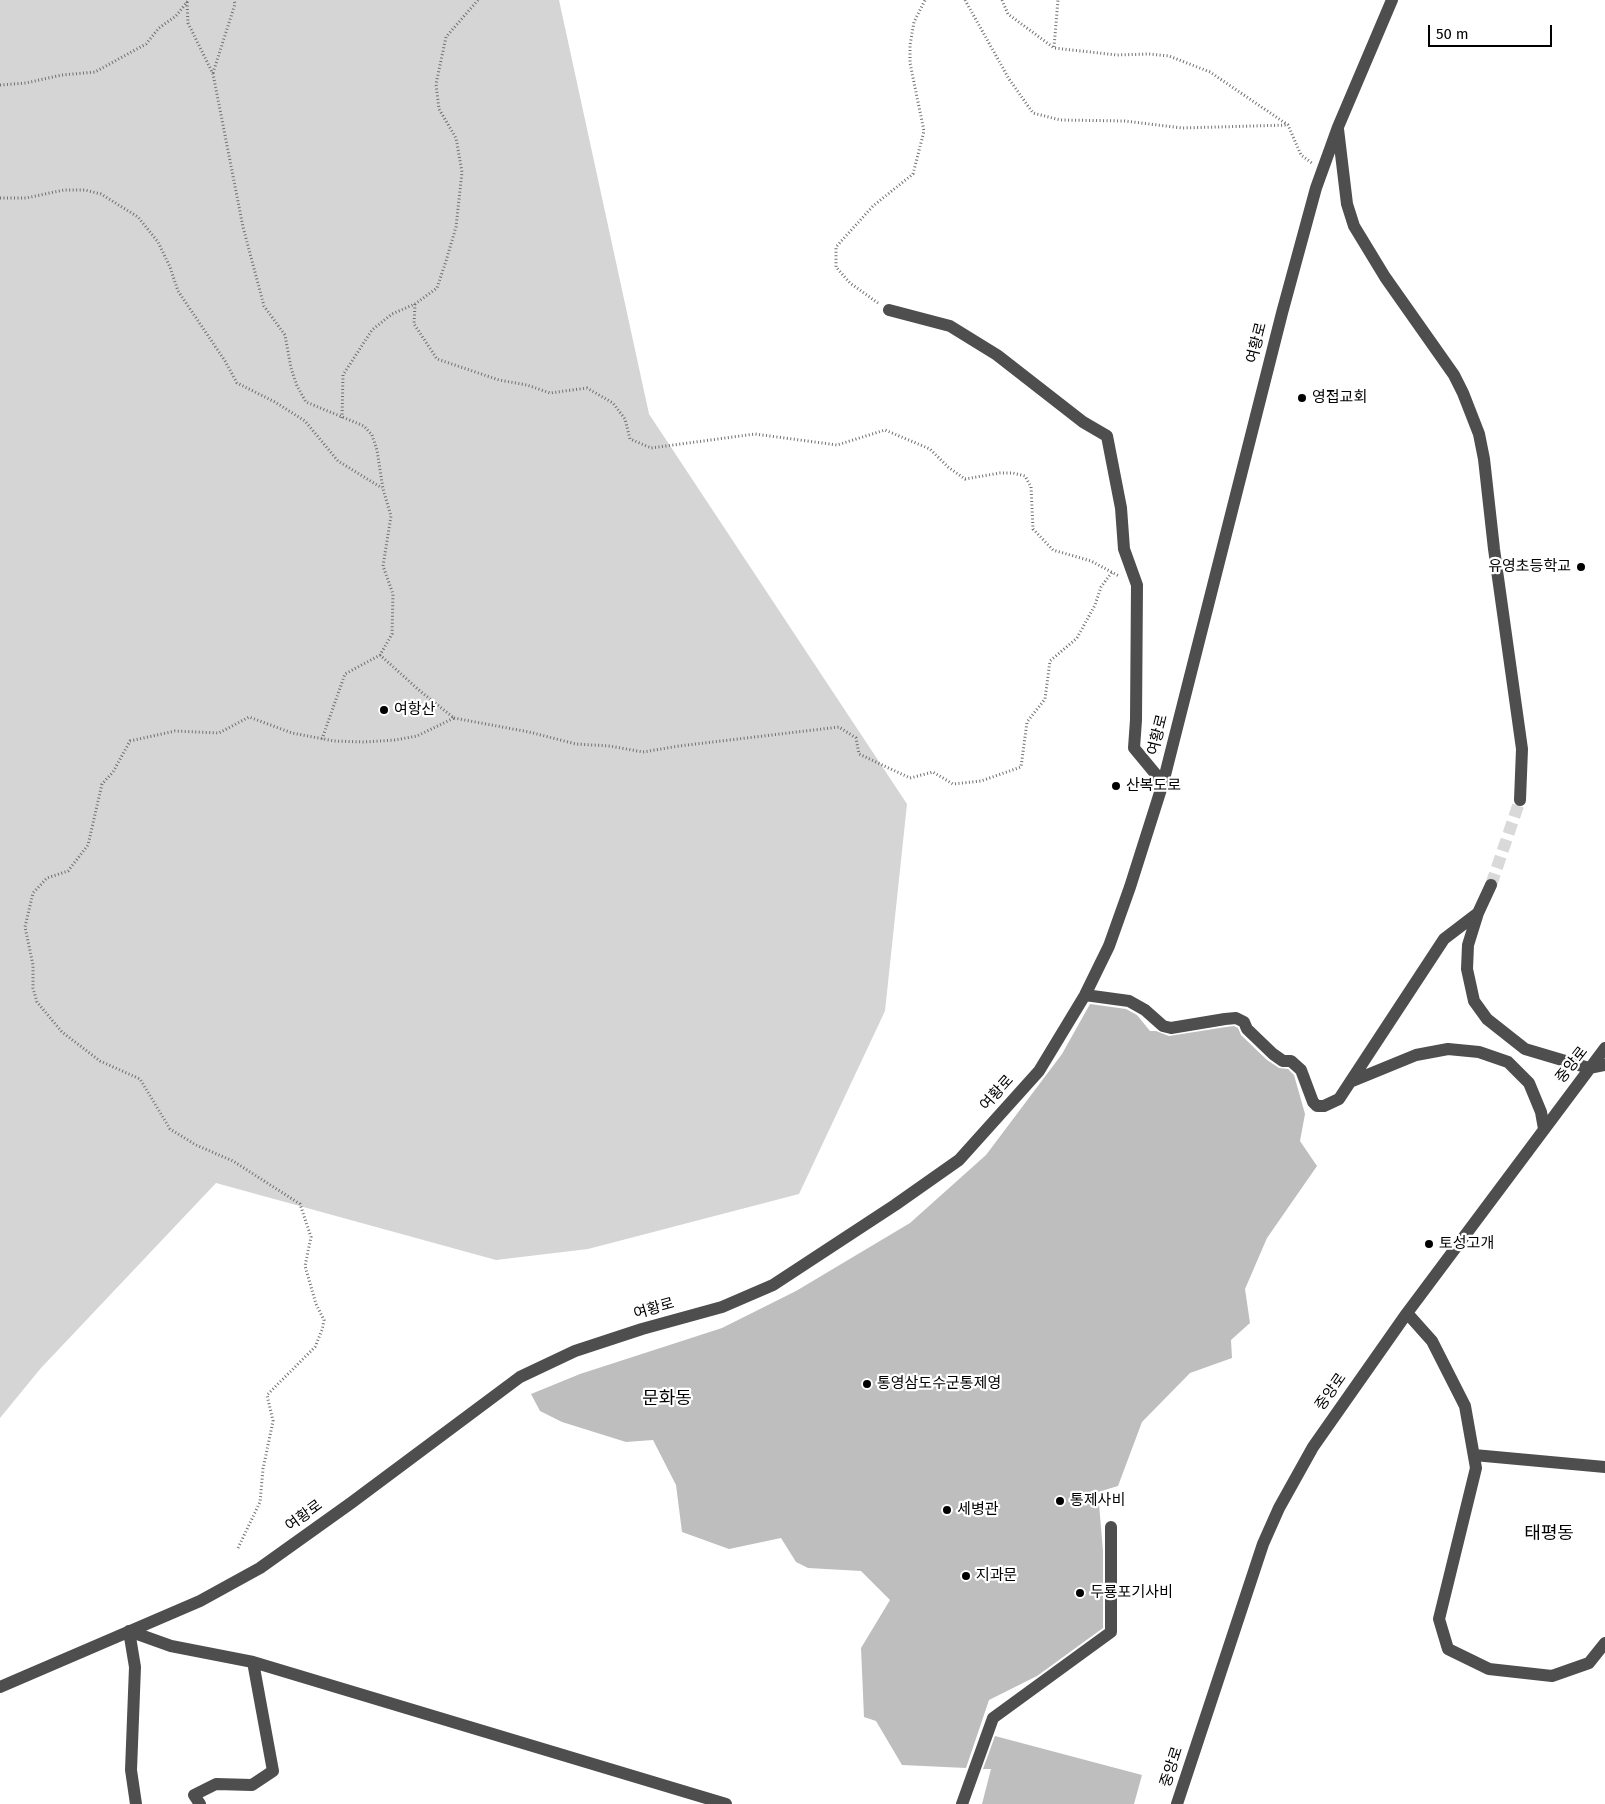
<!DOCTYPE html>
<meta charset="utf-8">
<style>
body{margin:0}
#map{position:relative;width:1605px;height:1804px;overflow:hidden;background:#fff;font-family:"Fira Sans",sans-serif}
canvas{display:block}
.scale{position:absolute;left:1428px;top:25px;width:124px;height:22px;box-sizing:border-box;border:2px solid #000;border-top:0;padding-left:6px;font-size:15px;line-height:18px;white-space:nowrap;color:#000;-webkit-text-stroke:4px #fff;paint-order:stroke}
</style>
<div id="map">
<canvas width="1605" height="1804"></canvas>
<div class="scale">50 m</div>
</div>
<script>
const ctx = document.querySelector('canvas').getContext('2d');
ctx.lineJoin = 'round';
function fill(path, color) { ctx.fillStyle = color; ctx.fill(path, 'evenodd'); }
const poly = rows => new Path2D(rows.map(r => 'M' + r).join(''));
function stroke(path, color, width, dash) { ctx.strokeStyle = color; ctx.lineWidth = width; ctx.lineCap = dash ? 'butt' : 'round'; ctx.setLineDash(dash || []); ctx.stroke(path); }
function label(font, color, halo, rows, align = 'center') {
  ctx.font = font + ' "Fira Sans","Noto Sans KR",sans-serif'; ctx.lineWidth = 4.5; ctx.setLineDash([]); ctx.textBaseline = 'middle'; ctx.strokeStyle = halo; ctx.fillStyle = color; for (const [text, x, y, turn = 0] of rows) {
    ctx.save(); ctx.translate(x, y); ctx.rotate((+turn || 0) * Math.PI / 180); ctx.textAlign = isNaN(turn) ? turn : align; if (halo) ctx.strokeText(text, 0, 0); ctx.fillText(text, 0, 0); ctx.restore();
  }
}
const green = poly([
 [0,0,559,0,649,414,907,804,885,1011,799,1194,588,1249,496,1260,216,1183,41,1368,0,1418]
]);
const building = poly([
 [1090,1004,1126,1009,1137,1015,1150,1031,1156,1031,1169,1036,1226,1027,1234,1026,1238,1028,1241,1035,1267,1060,1279,1068,1288,1069,1294,1075,1305,1114,1300,1141,1317,1166,1267,1238,1245,1289,1250,1323,1231,1340,1232,1358,1190,1373,1142,1422,1118,1486,1098,1492,1103,1551,1103,1628,1037,1676,989,1700,966,1768,902,1765,876,1721,864,1717,861,1648,890,1600,861,1571,808,1568,796,1562,781,1538,729,1549,682,1532,676,1485,653,1440,626,1442,562,1422,540,1411,531,1394,580,1374,722,1328,796,1291,910,1223,986,1155,1062,1054],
 [995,1736,1142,1775,1134,1804,982,1804,991,1769,983,1769]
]);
const minorTunnel = poly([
 [1491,885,1520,800]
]);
const path = poly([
 [965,0,1009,79,1033,113,1060,120,1125,121,1182,128,1288,125],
 [1002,0,1008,14,1054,48,1117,55,1149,54,1169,56,1210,72,1288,125,1301,155,1312,163],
 [187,2,188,23,213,74,243,227,264,306,285,335,291,368,297,386,306,402,364,426,372,435,377,450,383,489,391,516,383,566,393,594,392,634,380,655,345,674,322,739],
 [1054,47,1058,0],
 [213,73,235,4,234,0],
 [0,85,26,83,62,75,95,72,146,44,159,28,176,16,188,1],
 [0,198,26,198,64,190,85,190,101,194,138,217,158,242,170,267,178,291,225,361,237,383,275,402,305,421,338,461,382,488],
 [878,303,850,283,836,267,836,247,873,206,913,174,924,131,910,63,910,45,914,22,925,0],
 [415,304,414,324,437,359,499,380,527,385,550,393,587,388,613,403,625,419,630,439,651,448,755,434,837,445,885,430,930,449,948,467,965,479,1000,473,1013,473,1025,476,1031,487,1033,529,1053,550,1091,561,1119,576],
 [342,418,343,375,372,330,392,314,415,304,437,288,446,261,456,227,462,172,456,138,439,109,436,84,446,37,478,0],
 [454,718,529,732,576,744,610,746,643,752,679,746,839,727,856,738,859,754,910,778,933,772,953,784,981,781,1021,767,1027,722,1045,699,1050,661,1077,638,1095,605,1101,587,1112,572],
 [238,1548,260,1502,263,1469,273,1421,267,1395,315,1347,322,1330,324,1320,316,1304,305,1266,311,1237,300,1204,233,1161,196,1145,170,1129,140,1079,100,1061,62,1032,37,1002,33,988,33,965,25,927,33,893,47,878,68,871,88,845,102,784,113,772,130,741,175,731,219,733,249,717,292,733,334,741,364,742,395,740,417,736,454,718,420,691,380,655]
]);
const minor = poly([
 [1338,129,1347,204,1354,226,1385,277,1454,375,1463,393,1479,434,1484,459,1494,549,1522,749,1520,800],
 [889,310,950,326,997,355,1083,422,1107,436,1121,508,1124,549,1137,585,1136,720,1134,748,1163,783],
 [1491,885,1478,913,1468,945,1467,969,1474,1001,1487,1019,1525,1049,1589,1068,1605,1065],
 [1085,995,1129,1001,1145,1010,1163,1026,1171,1028,1225,1019,1236,1018,1244,1022,1247,1029,1273,1054,1283,1061,1291,1061,1301,1070,1313,1102,1317,1106,1324,1106,1339,1099,1444,939,1478,913],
 [1350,1082,1416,1055,1448,1049,1479,1052,1508,1062,1529,1083,1541,1112,1544,1129],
 [1407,1313,1432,1341,1465,1406,1476,1468,1439,1619,1448,1649,1489,1669,1552,1676,1589,1663,1605,1643],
 [1474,1455,1605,1467],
 [0,1687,200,1601,260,1568,351,1503,520,1377,575,1351,642,1329,722,1307,773,1285,895,1205,959,1160,1039,1071,1085,995,1109,946,1130,887,1163,783,1282,313,1316,188,1338,127,1392,0],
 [136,1804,131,1770,135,1667,129,1631,171,1646,253,1662,726,1804],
 [200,1804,194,1795,216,1784,252,1785,273,1771,253,1662],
 [962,1804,993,1718,1111,1632,1111,1527],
 [1177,1804,1263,1544,1279,1508,1313,1447,1407,1313,1605,1048]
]);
const markers = [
 [1302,398,5,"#000"],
 [1581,567,5,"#000"],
 [384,710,5,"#000"],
 [1116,786,5,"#000"],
 [1429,1244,5,"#000"],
 [867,1384,5,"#000"],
 [1060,1501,5,"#000"],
 [947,1510,5,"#000"],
 [966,1576,5,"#000"],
 [1080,1593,5,"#000"]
];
const streetNames = [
 ["여황로",1257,343,-76],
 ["여황로",1158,735,-76],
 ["중앙로",1572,1065,-52],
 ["여황로",997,1093,-48],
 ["여황로",654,1309,-16],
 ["중앙로",1331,1392,-55],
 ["여황로",304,1516,-36],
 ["중앙로",1172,1767,-72]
];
const poiNames = [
 ["영접교회",1312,398],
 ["유영초등학교",1571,567,"right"],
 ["여항산",394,710],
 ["산복도로",1126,786],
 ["토성고개",1439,1244],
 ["통영삼도수군통제영",877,1384],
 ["통제사비",1070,1501],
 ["세병관",957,1510],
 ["지과문",976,1576],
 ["두룡포기사비",1090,1593]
];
const quarterNames = [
 ["문화동",667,1399],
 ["태평동",1549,1534]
];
fill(green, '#d5d5d5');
fill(building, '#bebebe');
stroke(minorTunnel, '#d9d9d9', 12, [12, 6]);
stroke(path, '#707070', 3, [1, 2.5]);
stroke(minor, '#4e4e4e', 12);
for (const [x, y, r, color] of markers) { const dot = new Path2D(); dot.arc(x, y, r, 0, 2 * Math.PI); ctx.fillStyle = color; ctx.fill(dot); stroke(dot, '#fff', 2); }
label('15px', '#000', '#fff', streetNames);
label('15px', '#000', '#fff', poiNames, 'left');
label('18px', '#000', '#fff', quarterNames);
</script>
